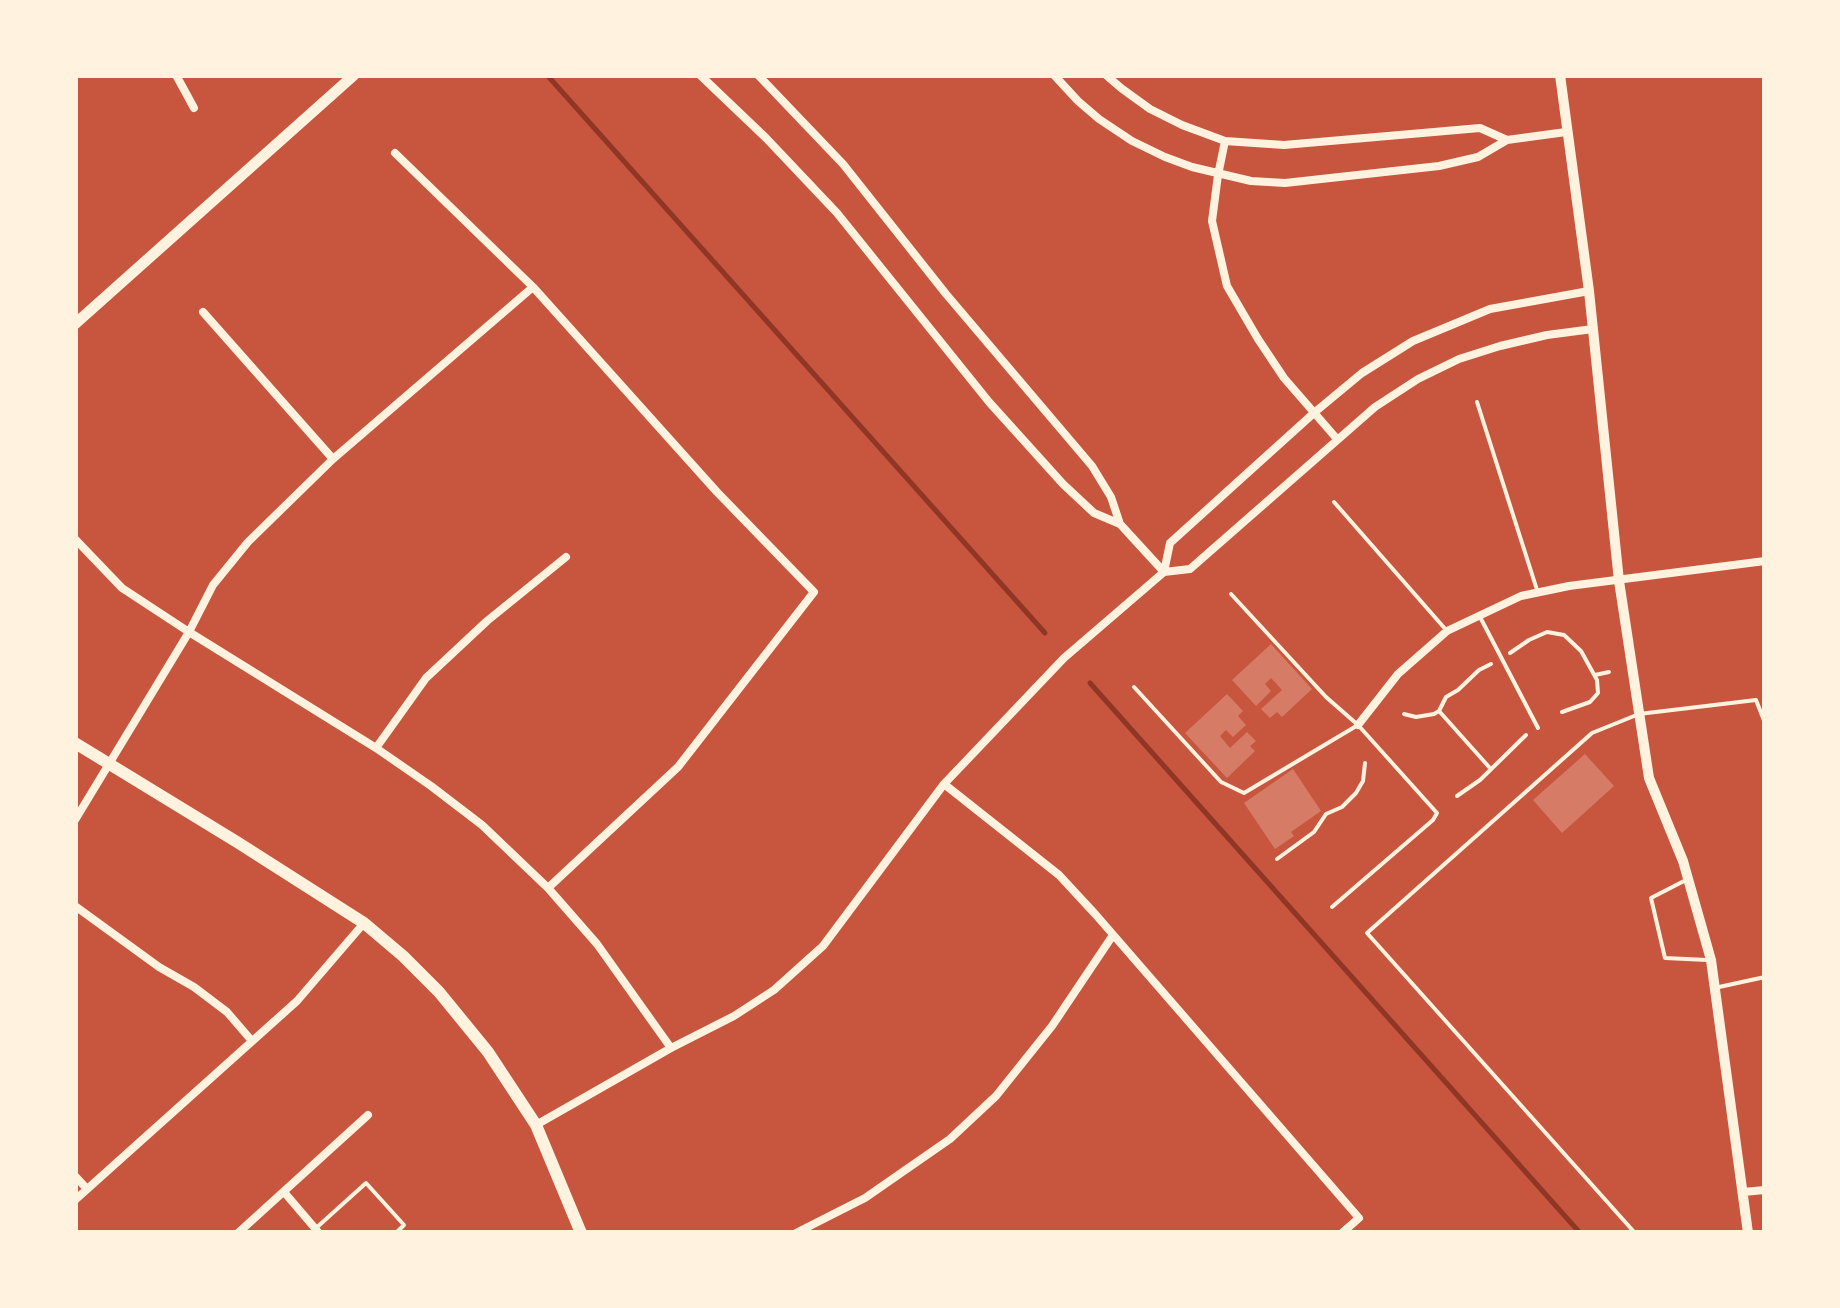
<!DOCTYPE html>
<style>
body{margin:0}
#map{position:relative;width:1840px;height:1308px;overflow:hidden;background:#c8553d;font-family:"Source Sans 3",sans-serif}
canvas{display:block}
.frame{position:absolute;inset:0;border:78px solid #fff3e0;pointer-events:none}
</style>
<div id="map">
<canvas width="1840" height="1308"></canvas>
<div class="frame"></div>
</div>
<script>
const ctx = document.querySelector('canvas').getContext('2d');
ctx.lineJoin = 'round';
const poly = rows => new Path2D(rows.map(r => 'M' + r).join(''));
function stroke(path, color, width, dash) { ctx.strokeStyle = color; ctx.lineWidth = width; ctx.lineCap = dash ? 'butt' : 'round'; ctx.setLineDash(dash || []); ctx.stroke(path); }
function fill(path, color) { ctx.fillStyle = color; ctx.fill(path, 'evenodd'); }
const stream = poly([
 [547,75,1045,633],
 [1090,683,1580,1233]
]);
const building = poly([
 [1271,644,1312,689,1282,717,1277,712,1270,718,1261,709,1282,690,1271,678,1265,684,1271,691,1256,706,1232,680],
 [1227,694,1243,711,1238,716,1246,725,1233,737,1226,730,1220,736,1230,748,1247,732,1256,741,1250,746,1255,751,1227,778,1185,733],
 [1585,754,1614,786,1562,833,1533,800],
 [1293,769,1321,811,1291,832,1294,836,1275,849,1244,803]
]);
const path = poly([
 [1510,653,1529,640,1547,632,1564,635,1581,651,1597,680,1598,693,1590,702,1562,712],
 [1595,675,1609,672],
 [1439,711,1489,767],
 [1404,714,1416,717,1434,714,1439,711,1446,697,1458,690,1479,670,1491,664],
 [1457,796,1480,780,1526,735],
 [1277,859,1314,832,1326,814,1342,807,1356,793,1363,781,1365,763]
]);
const service = poly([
 [1477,402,1538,593],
 [1334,502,1447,631],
 [1231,594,1326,697,1358,725,1437,813,1433,820,1332,907],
 [1479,615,1538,728],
 [1134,687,1221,782,1244,793,1358,725],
 [1684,881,1651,898,1665,958,1707,960],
 [1719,987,1765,977],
 [315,1229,366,1183,404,1225,396,1233],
 [1635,1233,1367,933,1592,733,1639,714,1756,700,1765,723]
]);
const minor = poly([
 [176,75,194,108],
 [700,75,766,138,837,213,989,402,1063,484,1094,513,1120,524,1164,572],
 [758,75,843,164,946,294,1092,466,1111,497,1120,524],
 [1054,75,1078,101,1099,119,1132,141,1165,157,1192,167,1251,181,1285,183,1439,166,1478,157,1507,140,1566,132],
 [1106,75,1121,88,1150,109,1182,125,1225,141,1284,145,1480,128,1507,140],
 [1225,141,1218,175,1212,221,1227,286,1258,339,1284,378,1337,439],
 [395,153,533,287,717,492,814,592,678,767,548,888],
 [203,312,333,459],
 [75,539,122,588,189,632,376,748,431,786,482,825,548,888,597,944,671,1048],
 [1164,572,1170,543,1315,412,1362,373,1413,341,1490,309,1589,291],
 [1358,725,1398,674,1447,631,1521,596,1569,586,1765,561],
 [376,748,426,678,487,621,566,557],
 [944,784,1059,875,1096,915,1359,1218,1342,1233],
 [75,820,189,632,213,585,248,542,333,459,533,287],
 [75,906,159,967,194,987,227,1012,252,1041],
 [536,1125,671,1048,734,1016,774,990,823,946,944,784,1064,658,1164,572,1190,569,1375,407,1418,379,1459,359,1500,346,1547,335,1593,329],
 [75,1176,87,1189],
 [284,1192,319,1233],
 [1743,1192,1765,1190],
 [75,1200,297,1001,364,923],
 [238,1233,368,1115],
 [796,1233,865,1198,950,1139,996,1096,1052,1026,1113,935]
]);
const tertiary = poly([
 [1560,75,1589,291,1619,581,1649,778,1683,861,1711,960,1748,1233]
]);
const secondary = poly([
 [75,324,354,75]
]);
const primary = poly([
 [75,743,237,842,364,923,403,956,439,992,488,1052,536,1125,581,1233]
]);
stroke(stream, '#8f3625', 5);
fill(building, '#d67c66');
stroke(path, '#fff3e0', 4);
stroke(service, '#fff3e0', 4);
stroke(minor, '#fff3e0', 8);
stroke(tertiary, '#fff3e0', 10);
stroke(secondary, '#fff3e0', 11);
stroke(primary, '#fff3e0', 12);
</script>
